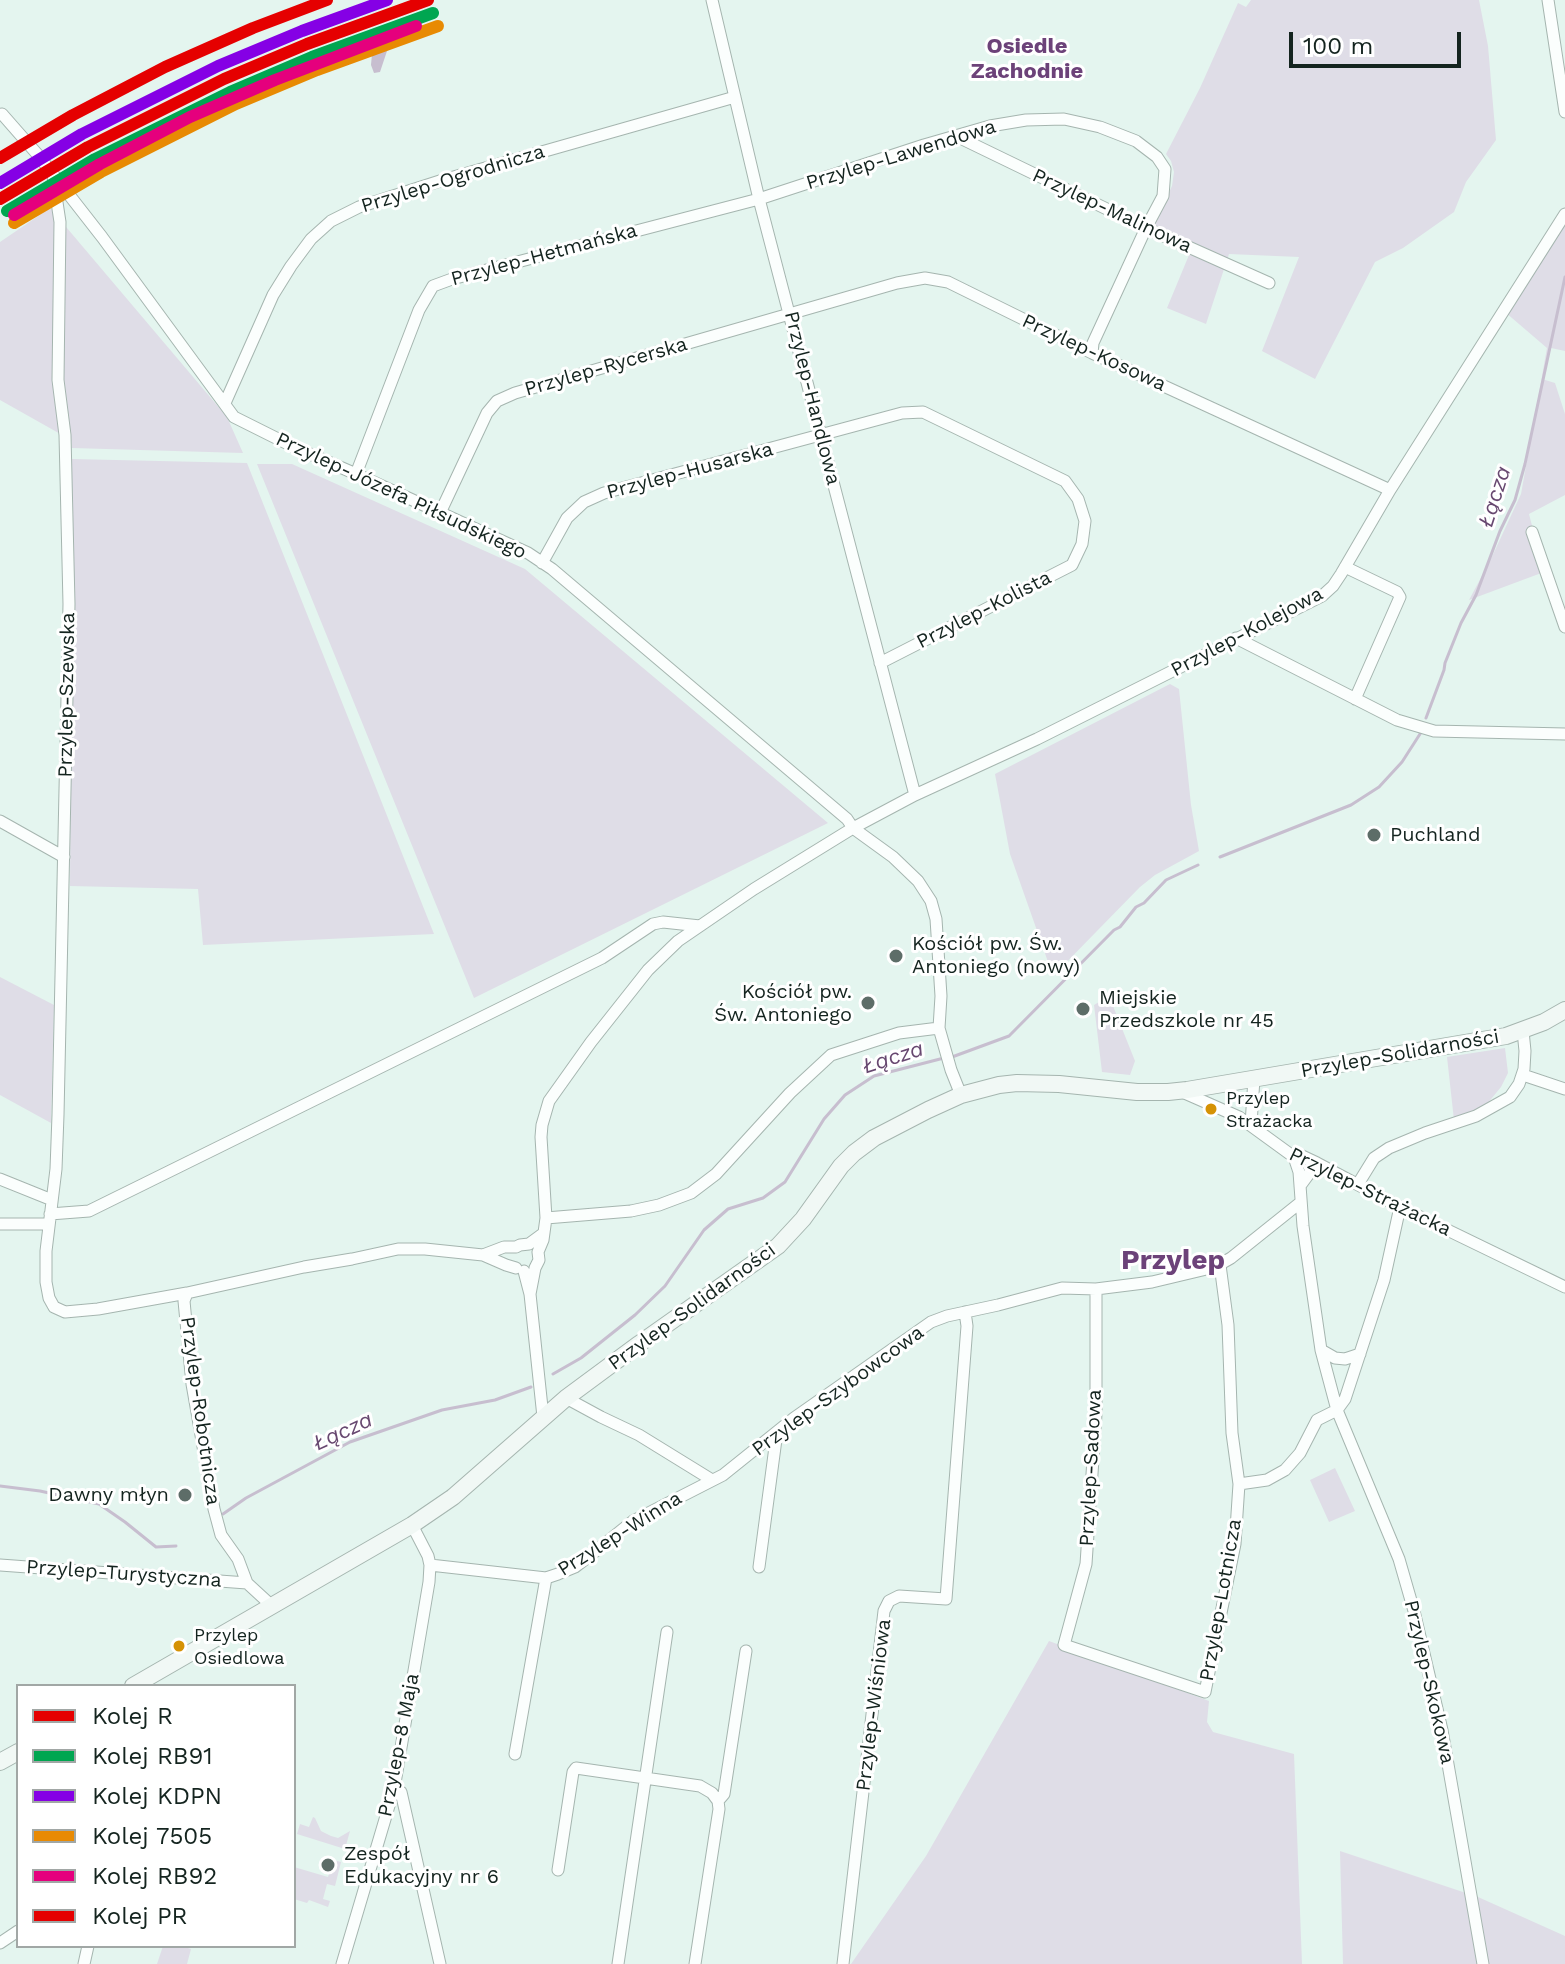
<!DOCTYPE html>
<meta charset="utf-8">
<style>
body{margin:0}
#map{position:relative;width:1565px;height:1964px;overflow:hidden;background:#e4f5ef;font-family:"Work Sans",sans-serif}
canvas{display:block}
.legend{position:absolute;left:16px;top:1684px;width:280px;height:264px;box-sizing:border-box;background:#fff;border:2px solid #a1a7a5;margin:0;padding:10px 14px;list-style:none;font-size:24px;color:#14241f}
.legend li{display:flex;align-items:center;gap:16px;height:40px}
.legend b{width:40px;border:2px solid #a1a7a5}
.scale{position:absolute;left:1289px;top:32px;width:172px;height:36px;box-sizing:border-box;border:4px solid #14241f;border-top:0;padding-left:10px;font-size:24px;line-height:28px;white-space:nowrap;color:#14241f;-webkit-text-stroke:6px #fff;paint-order:stroke}
</style>
<div id="map">
<canvas width="1565" height="1964"></canvas>
<ul class="legend">
<li><b style="height:10px;background:#e50000"></b>Kolej R</li>
<li><b style="height:10px;background:#00a651"></b>Kolej RB91</li>
<li><b style="height:10px;background:#8500e5"></b>Kolej KDPN</li>
<li><b style="height:10px;background:#e88a03"></b>Kolej 7505</li>
<li><b style="height:10px;background:#e5007d"></b>Kolej RB92</li>
<li><b style="height:10px;background:#e50000"></b>Kolej PR</li>
</ul>
<div class="scale">100 m</div>
</div>
<script>
const ctx = document.querySelector('canvas').getContext('2d');
ctx.lineJoin = 'round';
function fill(path, color) { ctx.fillStyle = color; ctx.fill(path, 'evenodd'); }
const poly = rows => new Path2D(rows.map(r => 'M' + r).join(''));
function stroke(path, color, width, dash) { ctx.strokeStyle = color; ctx.lineWidth = width; ctx.lineCap = dash ? 'butt' : 'round'; ctx.setLineDash(dash || []); ctx.stroke(path); }
function label(font, color, halo, rows, align = 'center') {
  ctx.font = font + ' "Work Sans",sans-serif'; ctx.lineWidth = 6; ctx.setLineDash([]); ctx.textBaseline = 'middle'; ctx.strokeStyle = halo; ctx.fillStyle = color; for (const [text, x, y, turn = 0] of rows) {
    ctx.save(); ctx.translate(x, y); ctx.rotate((+turn || 0) * Math.PI / 180); ctx.textAlign = isNaN(turn) ? turn : align; if (halo) ctx.strokeText(text, 0, 0); ctx.fillText(text, 0, 0); ctx.restore();
  }
}
const green = poly([
 [1251,0,1479,0,1488,46,1496,140,1466,182,1454,212,1403,248,1375,262,1315,379,1262,351,1299,257,1229,254,1206,324,1167,308,1194,243,1152,227,1172,186,1174,172,1171,161,1166,154,1200,88,1238,3,1246,7],
 [50,208,227,417,243,453,72,448,71,440,0,400,0,242],
 [1565,220,1565,351,1551,348,1542,379,1555,383,1565,414,1565,495,1529,514,1544,572,1469,600,1490,561,1521,494,1547,348,1505,312],
 [72,459,247,463,434,934,203,945,198,889,70,886],
 [257,464,292,464,525,569,828,823,474,998],
 [1170,684,1179,689,1191,805,1199,851,1155,875,1140,887,1053,976,1010,854,995,774],
 [0,977,54,1005,51,1123,0,1095],
 [1109,996,1135,1061,1130,1075,1102,1072,1094,1005],
 [1505,1048,1508,1073,1501,1087,1487,1104,1454,1120,1447,1057],
 [1335,1468,1355,1511,1329,1522,1310,1480],
 [1049,1641,1209,1701,1207,1722,1213,1732,1294,1754,1302,1964,851,1964,926,1856],
 [313,1817,315,1818,321,1831,331,1836,338,1838,350,1831,345,1849,297,1834,300,1824,309,1827],
 [1340,1851,1478,1897,1565,1936,1565,1964,1343,1964],
 [333,1860,341,1862,335,1886,327,1884,323,1899,330,1901,328,1907,309,1900,307,1903,294,1899,294,1867,328,1877],
 [163,1946,182,1946,191,1949,187,1964,157,1964]
]);
const water = poly([
 [383,28,390,28,392,36,380,72,374,73,371,65,372,54,376,36]
]);
const stream = poly([
 [1426,718,1444,670,1445,663,1461,623,1476,595,1500,531,1515,500,1525,464,1565,277],
 [1220,857,1351,805,1379,787,1402,762,1420,734],
 [952,1057,1009,1036,1114,930,1120,927,1136,907,1144,903,1166,880,1198,865],
 [553,1374,581,1358,635,1315,665,1286,704,1230,728,1209,763,1198,785,1182,824,1119,845,1095,874,1076,944,1058],
 [0,1486,40,1491,99,1504,125,1522,156,1547,176,1546],
 [223,1514,246,1498,350,1442,442,1410,495,1400,531,1387]
]);
const street = poly([
 [712,0,759,199,915,795],
 [1548,0,1565,112],
 [2,114,38,155,102,237,234,417,294,447,356,474,528,553,552,569,847,819,853,828,893,857,918,881,931,901,936,919,941,996,939,1028,951,1070,961,1095],
 [956,136,1146,228,1269,283],
 [53,176,60,222,58,380,65,435,69,604,58,1115,56,1169,46,1251,46,1282,49,1298,54,1307,65,1312,98,1309,187,1293,304,1267,352,1259,398,1249,425,1249,483,1255,506,1265,516,1268],
 [225,403,273,295,291,266,311,239,331,221,359,207,443,180,735,97],
 [356,474,419,310,433,286,452,279,759,199,924,145,990,126,1026,120,1064,119,1100,127,1136,141,1157,157,1165,169,1163,196,1146,228,1093,343,1092,353],
 [440,513,487,413,497,401,515,393,897,283,925,278,948,282,1092,353,1390,490],
 [1532,532,1565,627],
 [542,563,567,518,584,502,604,493,902,413,923,412,1065,481,1078,499,1085,521,1082,544,1072,565,880,663],
 [1345,567,1397,592,1400,597,1355,699],
 [1236,638,1397,720,1434,731,1565,734],
 [0,821,64,857],
 [1523,1075,1565,1089],
 [1180,1091,1239,1117,1294,1157,1300,1155,1317,1163,1400,1207,1565,1287],
 [1251,1124,1254,1079],
 [1294,1157,1299,1172,1303,1226,1321,1350,1337,1410,1399,1559,1414,1611,1442,1730,1483,1964],
 [0,1179,52,1200],
 [1358,1184,1374,1158,1389,1148,1425,1133,1476,1116,1510,1097,1519,1084,1524,1069,1525,1051,1523,1031],
 [1300,1186,1317,1163],
 [50,1214,89,1211,602,958,653,924,663,922,700,926],
 [546,1218,631,1211,659,1205,691,1193,716,1174,790,1093,831,1055,899,1033,939,1028],
 [0,1224,49,1224],
 [483,1255,504,1247,516,1247,520,1245,529,1244,544,1233],
 [524,1271,530,1294,543,1417],
 [1096,1289,1096,1414,1086,1564,1064,1645,1205,1692,1235,1544,1239,1484,1232,1433,1228,1325,1220,1265],
 [187,1293,184,1301,192,1384,214,1509,221,1535,238,1559,247,1583,272,1606],
 [530,1294,535,1268,539,1260,538,1252,543,1240,546,1218,541,1137,542,1125,549,1101,591,1042,648,970,678,941,754,889,853,828,915,795,1037,739,1322,596,1333,586,1341,574,1390,490,1565,214],
 [1321,1350,1335,1358,1345,1359,1360,1354],
 [566,1398,601,1417,639,1435,712,1480],
 [1239,1484,1267,1480,1285,1470,1300,1453,1317,1420,1337,1410,1345,1399,1384,1280,1400,1207],
 [0,1565,247,1583],
 [430,1565,546,1578,558,1574,575,1567,592,1554,633,1521,723,1475,794,1418,931,1322,947,1316,998,1305,1062,1288,1096,1289,1152,1282,1215,1267,1231,1258,1301,1202],
 [759,1567,777,1432],
 [515,1754,546,1578],
 [394,1789,401,1792,440,1964],
 [718,1801,724,1794,746,1651],
 [558,1870,573,1772,576,1768,700,1786,712,1793,718,1801,719,1809,695,1964],
 [0,1943,18,1931],
 [84,1964,88,1946],
 [342,1964,394,1789,429,1582,430,1565,428,1556,412,1525],
 [618,1964,667,1632],
 [843,1964,884,1611,889,1601,899,1596,946,1599,967,1326,965,1312]
]);
const secondary = poly([
 [133,1686,412,1525,453,1497,566,1398,639,1344,778,1246,803,1219,841,1166,854,1153,874,1138,928,1110,961,1095,999,1085,1017,1083,1059,1084,1137,1092,1168,1092,1187,1090,1506,1036,1544,1022,1565,1010],
 [0,1762,18,1752]
]);
const rail1 = poly([
 [0,199,88,147,224,79,307,44,428,0]
]);
const rail2 = poly([
 [7,211,95,159,230,92,312,57,433,13]
]);
const rail3 = poly([
 [0,183,82,134,218,66,302,31,387,0]
]);
const rail4 = poly([
 [14,223,101,172,236,104,317,70,438,26]
]);
const rail5 = poly([
 [14,215,100,164,190,117,275,80,416,26]
]);
const rail6 = poly([
 [0,158,73,115,165,67,253,28,327,0]
]);
const markers = [
 [1374,835,8,"#5d6d68"],
 [896,956,8,"#5d6d68"],
 [868,1003,8,"#5d6d68"],
 [1083,1009,8,"#5d6d68"],
 [1211,1109,7,"#d59205"],
 [185,1495,8,"#5d6d68"],
 [179,1646,7,"#d59205"],
 [328,1865,8,"#5d6d68"]
];
const busNames = [
 ["Przylep",1226,1099],
 ["Strażacka",1226,1122],
 ["Przylep",194,1636],
 ["Osiedlowa",194,1659]
];
const streetNames = [
 ["Przylep-Lawendowa",901,155,-17],
 ["Przylep-Ogrodnicza",453,179,-17],
 ["Przylep-Malinowa",1112,211,25],
 ["Przylep-Hetmańska",544,255,-15],
 ["Przylep-Kosowa",1094,353,25],
 ["Przylep-Rycerska",606,367,-16],
 ["Przylep-Handlowa",812,398,76],
 ["Przylep-Husarska",690,471,-15],
 ["Przylep-Józefa Piłsudskiego",401,496,25],
 ["Przylep-Kolista",984,610,-27],
 ["Przylep-Kolejowa",1247,632,-28],
 ["Przylep-Szewska",67,695,-89],
 ["Przylep-Solidarności",1400,1054,-10],
 ["Przylep-Strażacka",1370,1192,26],
 ["Przylep-Solidarności",692,1307,-36],
 ["Przylep-Szybowcowa",838,1391,-36],
 ["Przylep-Robotnicza",200,1411,82],
 ["Przylep-Sadowa",1091,1468,-87],
 ["Przylep-Winna",620,1534,-32],
 ["Przylep-Turystyczna",124,1574,4],
 ["Przylep-Lotnicza",1221,1600,-80],
 ["Przylep-Skokowa",1429,1682,77],
 ["Przylep-Wiśniowa",874,1705,-83],
 ["Przylep-8 Maja",399,1745,-79]
];
const poiNames = [
 ["Puchland",1390,835],
 ["Kościół pw. Św.",912,944],
 ["Antoniego (nowy)",912,967],
 ["Kościół pw.",852,992,"right"],
 ["Św. Antoniego",852,1015,"right"],
 ["Miejskie",1099,998],
 ["Przedszkole nr 45",1099,1021],
 ["Dawny młyn",169,1495,"right"],
 ["Zespół",344,1854],
 ["Edukacyjny nr 6",344,1877]
];
const neighbourhoodNames = [
 ["Osiedle",1027,47],
 ["Zachodnie",1027,72]
];
const waterNames = [
 ["Łącza",1495,497,-72],
 ["Łącza",893,1058,-18],
 ["Łącza",343,1432,-25]
];
const districtNames = [
 ["Przylep",1173,1261]
];
fill(green, '#dfdde7');
fill(water, '#c7becf');
stroke(stream, '#c7becf', 3);
stroke(street, '#a5b5af', 13);
stroke(secondary, '#a5b5af', 18);
stroke(street, '#fbfefd', 11);
stroke(secondary, '#f1f8f5', 16);
stroke(rail1, '#e50000', 12);
stroke(rail2, '#00a651', 12);
stroke(rail3, '#8500e5', 12);
stroke(rail4, '#e88a03', 12);
stroke(rail5, '#e5007d', 12);
stroke(rail6, '#e50000', 12);
for (const [x, y, r, color] of markers) { const dot = new Path2D(); dot.arc(x, y, r, 0, 2 * Math.PI); ctx.fillStyle = color; ctx.fill(dot); stroke(dot, '#fff', 3); }
label('18px', '#14241f', '#fff', busNames, 'left');
label('20px', '#14241f', '#fff', streetNames);
label('20px', '#14241f', '#fff', poiNames, 'left');
label('bold 22px', '#6c4279', '#fff', neighbourhoodNames);
label('italic 22px', '#674870', '#fff', waterNames);
label('bold 28px', '#6c4279', '#fff', districtNames);
</script>
